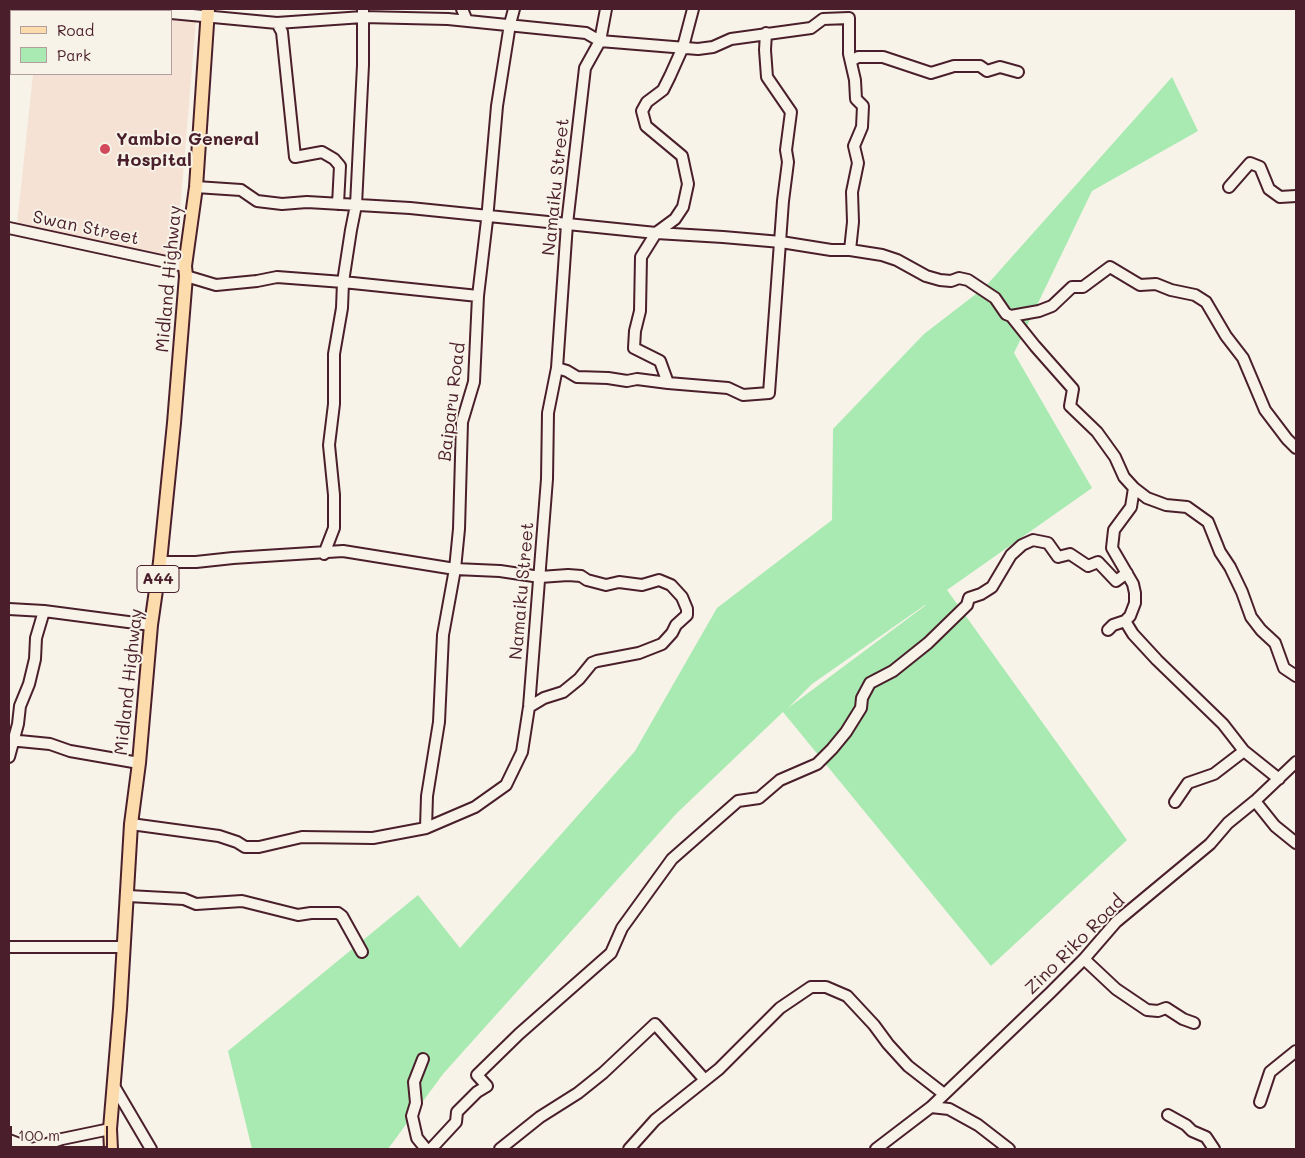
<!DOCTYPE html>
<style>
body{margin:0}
#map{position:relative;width:1305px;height:1158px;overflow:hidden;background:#f7f3e8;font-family:Mali,sans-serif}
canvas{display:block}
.frame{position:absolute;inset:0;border:10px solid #4a1f2b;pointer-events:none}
.legend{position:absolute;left:10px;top:10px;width:162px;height:65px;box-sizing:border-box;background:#f7f3e8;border:1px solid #b29e9c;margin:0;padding:6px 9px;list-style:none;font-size:15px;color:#4a1f2b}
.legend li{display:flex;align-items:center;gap:10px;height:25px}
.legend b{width:25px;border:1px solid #b29e9c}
.scale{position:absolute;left:10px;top:1126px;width:98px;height:22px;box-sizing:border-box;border:2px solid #4a1f2b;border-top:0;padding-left:6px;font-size:15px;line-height:18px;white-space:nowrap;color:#4a1f2b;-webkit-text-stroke:4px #f7f3e8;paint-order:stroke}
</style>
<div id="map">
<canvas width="1305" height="1158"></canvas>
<div class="frame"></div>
<ul class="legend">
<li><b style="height:6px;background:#fcdcac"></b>Road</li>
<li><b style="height:14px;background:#a9eab2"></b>Park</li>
</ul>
<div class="scale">100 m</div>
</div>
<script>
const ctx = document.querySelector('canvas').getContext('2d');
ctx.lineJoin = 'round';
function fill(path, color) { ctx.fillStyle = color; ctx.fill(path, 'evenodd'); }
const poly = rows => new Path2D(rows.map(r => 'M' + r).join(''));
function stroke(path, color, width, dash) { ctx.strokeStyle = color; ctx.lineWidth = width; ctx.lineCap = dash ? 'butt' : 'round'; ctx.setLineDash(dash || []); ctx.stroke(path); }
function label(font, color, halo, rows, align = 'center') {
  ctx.font = font + ' Mali,sans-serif'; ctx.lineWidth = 4; ctx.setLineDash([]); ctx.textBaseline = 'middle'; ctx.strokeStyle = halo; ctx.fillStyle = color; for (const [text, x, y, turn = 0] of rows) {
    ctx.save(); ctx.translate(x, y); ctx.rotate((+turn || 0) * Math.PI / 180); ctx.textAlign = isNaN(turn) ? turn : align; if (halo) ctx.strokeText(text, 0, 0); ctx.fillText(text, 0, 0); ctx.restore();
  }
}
const built = poly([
 [40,9,197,9,176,257,17,225,33,74,171,74,171,11,40,11]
]);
const green = poly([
 [1172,77,1198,131,1092,191,1014,353,1092,488,947,590,1127,840,991,966,783,712,677,813,443,1074,388,1149,252,1149,228,1051,418,895,460,948,635,751,717,608,832,520,833,429,924,334,985,287],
 [925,605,926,605,788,708,812,684]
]);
const minor = poly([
 [107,9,144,11],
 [462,9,467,21],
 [693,9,683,47,670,76,663,90,647,102,642,111,646,126,682,156,688,184,683,207,675,219,656,233,641,257,640,311,635,331,634,348,660,361,668,383,728,388,743,395,769,393,783,201,788,162,786,150,791,112,767,77,765,50,766,33],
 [171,13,277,23,363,17,448,19,586,33,600,41,698,49,713,47,731,39,811,28,823,19,849,18,849,54,855,80,856,99,863,106,862,127,854,146,858,163,852,192,853,222,850,250],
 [277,23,282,32,295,157,322,152,334,159,340,166,338,204],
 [851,61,858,57,883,57,931,73,954,66,980,66,987,71,1000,67,1018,72],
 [196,187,241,190,257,201,282,204,307,202,410,208,656,233,723,237,781,242,831,250,850,250,882,255,897,260,926,276,940,280,951,281,959,278,968,280,995,298,1006,314,1011,316,1035,346,1073,389,1070,406,1097,432,1115,457,1124,477,1134,488,1147,498,1166,505,1187,507,1208,522,1220,552,1230,567,1242,592,1251,617,1261,630,1275,643,1284,668,1296,676],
 [1229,187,1250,163,1260,167,1269,189,1280,197,1296,196],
 [9,228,185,266],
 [186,276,216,285,257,281,277,277,343,282,478,296],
 [1011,316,1039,311,1052,306,1072,287,1083,287,1110,267,1140,285,1156,284,1171,290,1195,295,1206,302,1226,336,1243,358,1265,410,1287,439,1296,448],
 [557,368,567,371,577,377,608,378,627,381,637,379,668,383],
 [324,554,334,528,334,495,329,445,334,404,334,354,342,308,343,282,351,230,356,205,363,65,363,9],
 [160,562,196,562,233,558,343,551,455,569,500,571,540,577,568,575,581,576,587,580,606,585,619,582,642,585,659,580,671,585,682,597,687,609,687,615,676,625,672,633,662,644,639,653,597,661,592,663,579,679,563,692,544,698,529,707],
 [9,609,44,611,151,625],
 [1125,621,1130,616,1135,603,1135,593,1133,584,1112,548,1114,530,1131,507,1134,488],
 [1108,630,1113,625,1125,621,1133,634,1157,660,1223,724,1244,751,1279,779],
 [9,740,50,744,70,751,139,763],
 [9,757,18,724,20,706,29,684,35,659,36,638,44,611],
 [1255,801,1275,826,1296,843],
 [1175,802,1188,783,1214,774,1244,751],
 [131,824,219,836,237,842,245,847,259,847,302,837,373,838,426,828,475,807,506,785,522,752,529,707,547,479,548,413,557,368,567,224,585,68,600,41,606,9],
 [426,828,427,796,439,722,443,635,455,569,459,529,462,422,474,382,478,296,487,220,497,106,510,24,514,9],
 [128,896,184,899,196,904,242,901,298,915,311,913,338,913,342,916,362,952],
 [9,947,124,947],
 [1084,959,1116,989,1147,1010,1158,1011,1166,1008,1183,1019,1194,1023],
 [423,1059,414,1082,416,1103,412,1116,417,1138,426,1149],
 [114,1086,151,1149],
 [1260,1102,1270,1072,1296,1051],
 [931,1107,949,1109,978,1125,1009,1149],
 [1168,1115,1186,1125,1192,1131,1206,1137,1214,1149],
 [9,1140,32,1149],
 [32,1149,62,1139,110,1129],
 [431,1149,456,1122,457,1112,477,1092,487,1086,477,1075,519,1034,611,953,622,928,672,859,738,801,759,798,780,780,817,764,832,749,846,732,861,708,862,698,870,683,893,671,928,643,967,605,969,598,981,594,992,587,1011,555,1022,545,1033,540,1048,543,1058,557,1070,554,1088,566,1098,562,1116,581,1127,573],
 [500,1149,540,1117,578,1093,603,1073,655,1024,705,1080],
 [629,1149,655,1120,719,1069,780,1008,811,987,826,987,847,996,874,1025,888,1044,908,1066,944,1094],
 [876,1149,931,1107,1050,993,1084,959,1116,922,1210,844,1228,823,1255,801,1296,762]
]);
const major = poly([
 [111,1149,110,1129,120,1009,131,824,139,763,151,625,160,562,174,423,186,276,185,266,196,187,208,9]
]);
const markers = [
 [105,149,6,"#d1495b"]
];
const shields = [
 [158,579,42]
];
const shieldNames = [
 ["A44",158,579]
];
const poiNames = [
 ["Yambio General",116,139],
 ["Hospital",116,160]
];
const streetNames = [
 ["Namaiku Street",556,187,-84],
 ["Swan Street",86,228,12],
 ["Midland Highway",169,279,-85],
 ["Baiparu Road",452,402,-83],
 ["Namaiku Street",522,591,-85],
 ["Midland Highway",129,682,-84],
 ["Zino Riko Road",1075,945,-45]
];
fill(built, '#f5e2d4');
fill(green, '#a9eab2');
stroke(minor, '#4a1f2b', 14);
stroke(major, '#4a1f2b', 16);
stroke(minor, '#f7f3e8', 10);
stroke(major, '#fcdcac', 12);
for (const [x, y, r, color] of markers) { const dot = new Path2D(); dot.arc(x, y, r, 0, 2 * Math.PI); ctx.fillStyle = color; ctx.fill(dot); stroke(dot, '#f7f3e8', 2); }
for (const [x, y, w] of shields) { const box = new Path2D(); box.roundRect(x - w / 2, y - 13.5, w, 27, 4); ctx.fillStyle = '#f7f3e8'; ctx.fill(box); stroke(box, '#4a1f2b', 1); }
label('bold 16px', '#4a1f2b', null, shieldNames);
label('bold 18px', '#4a1f2b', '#f7f3e8', poiNames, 'left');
label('18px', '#4a1f2b', '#f7f3e8', streetNames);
</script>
